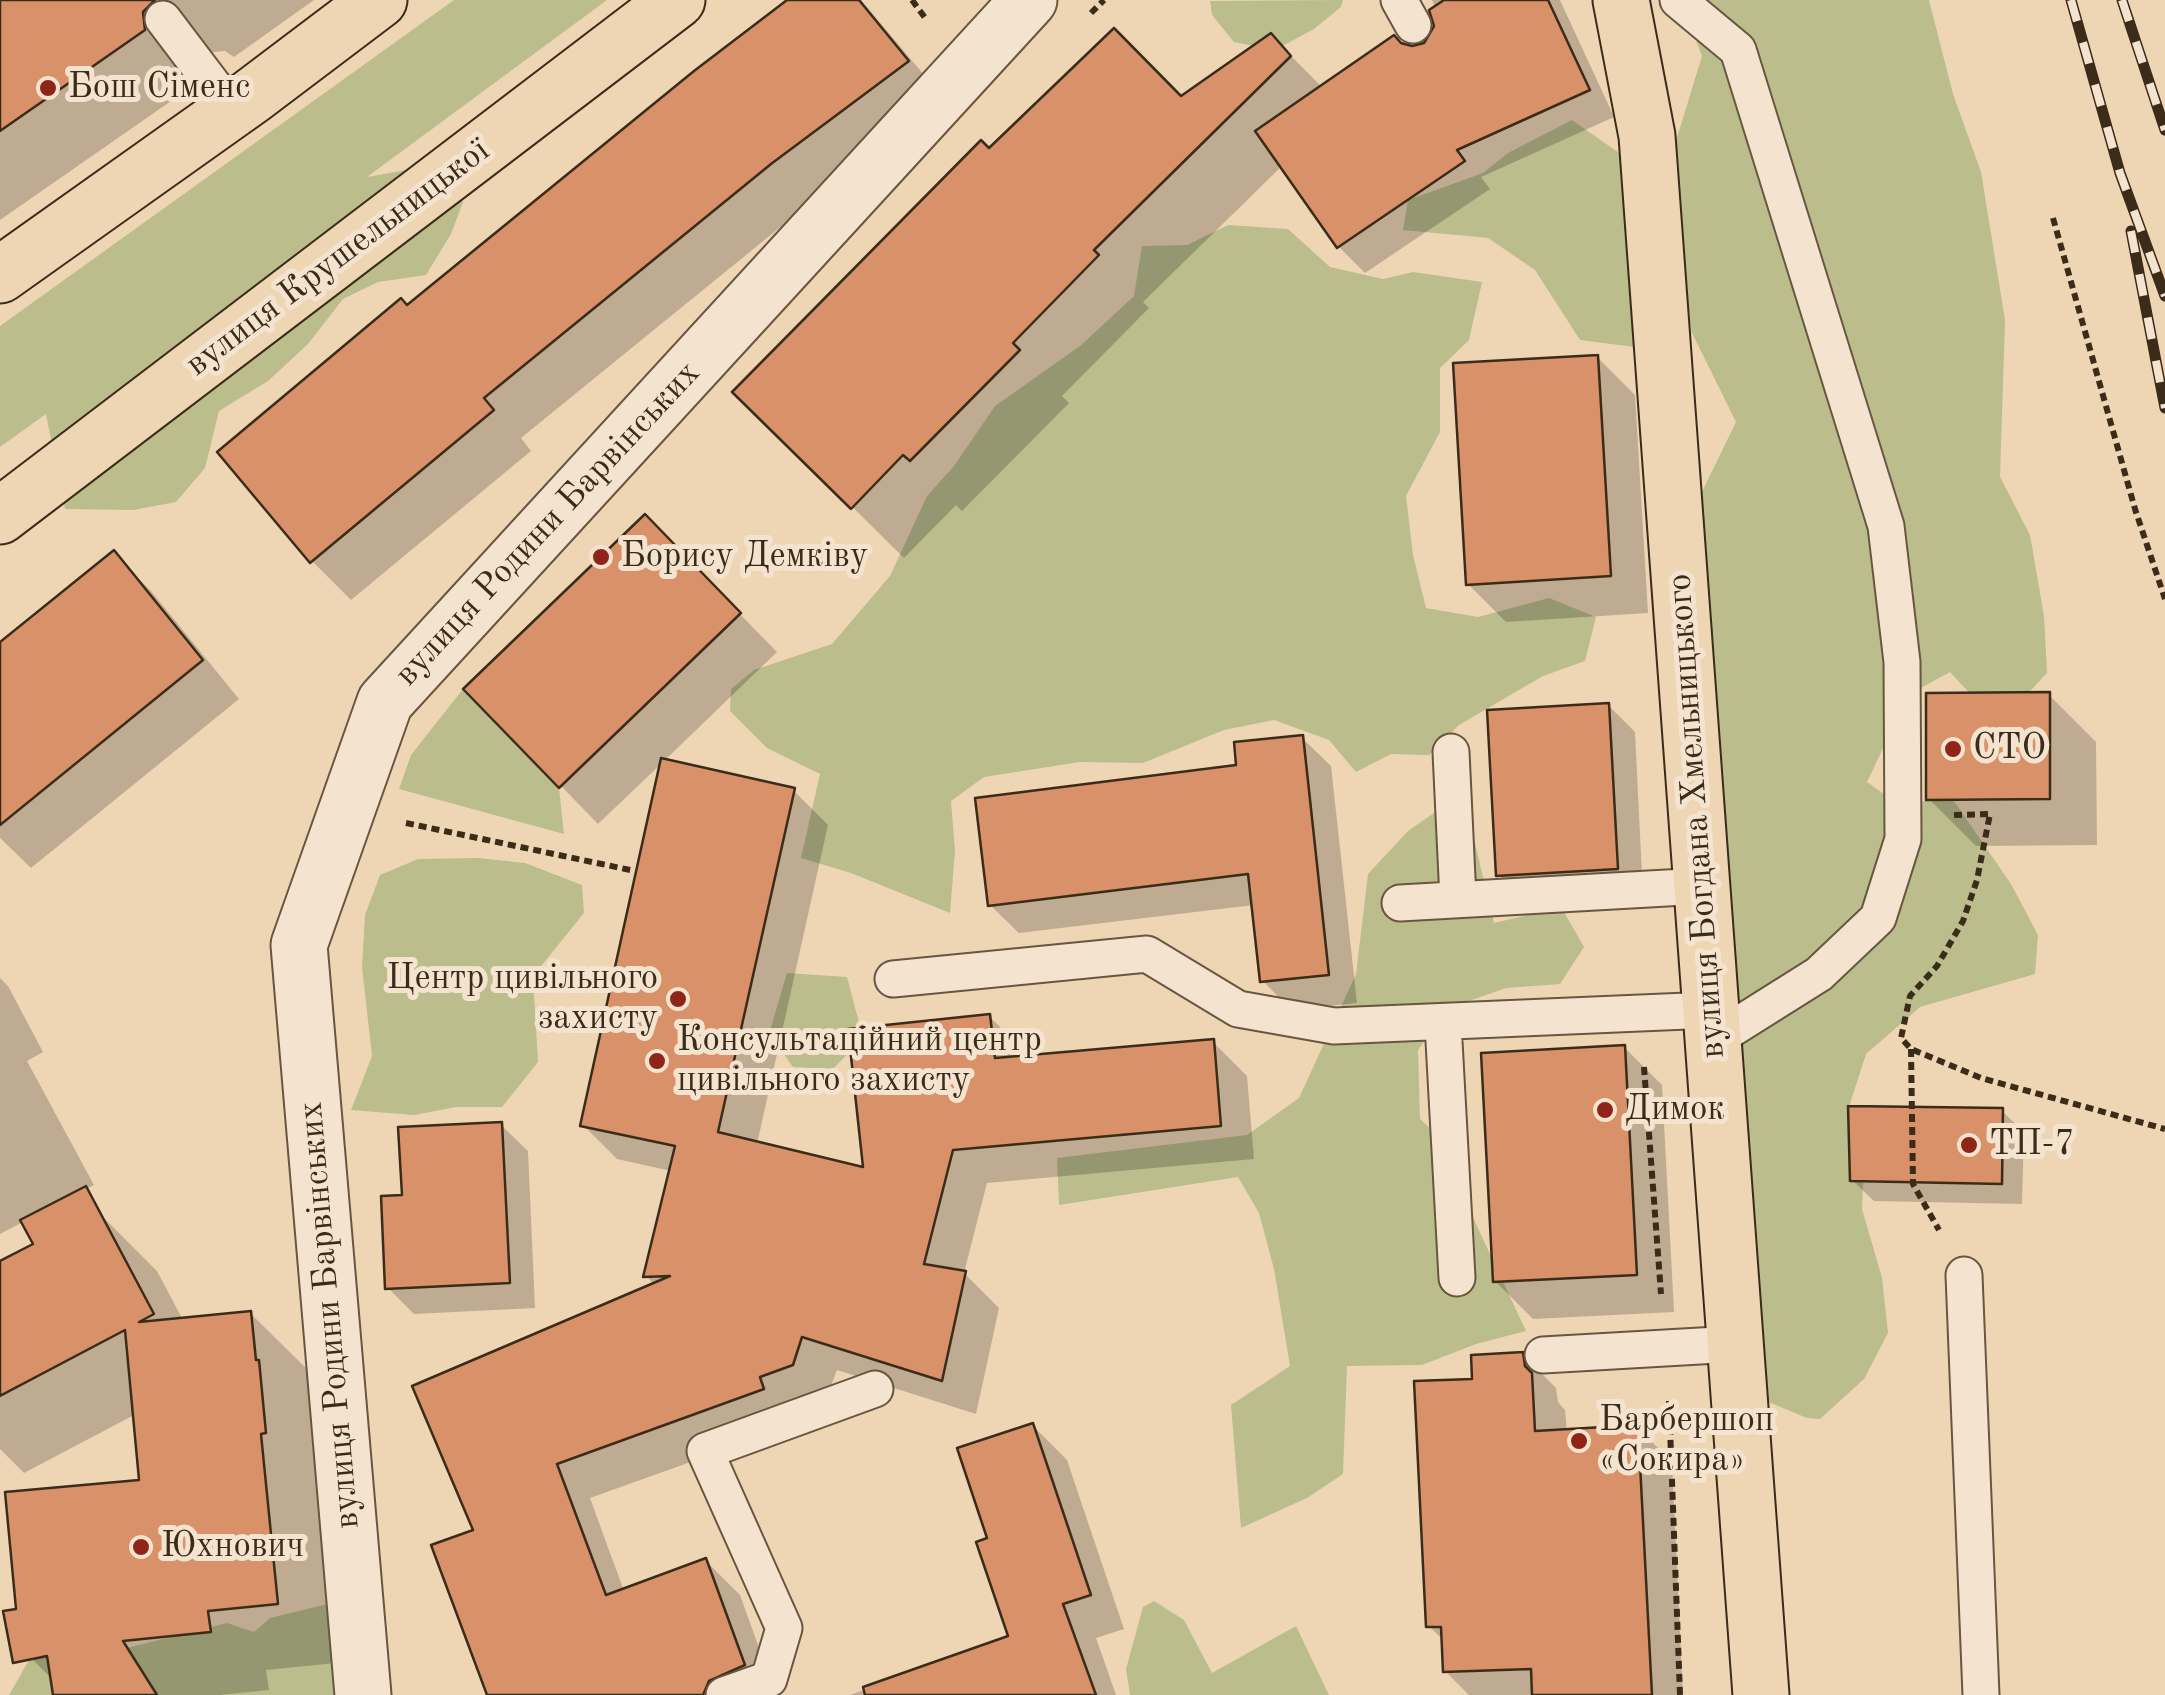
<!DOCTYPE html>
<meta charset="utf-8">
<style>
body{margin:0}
canvas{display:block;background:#eed6b5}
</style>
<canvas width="2165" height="1695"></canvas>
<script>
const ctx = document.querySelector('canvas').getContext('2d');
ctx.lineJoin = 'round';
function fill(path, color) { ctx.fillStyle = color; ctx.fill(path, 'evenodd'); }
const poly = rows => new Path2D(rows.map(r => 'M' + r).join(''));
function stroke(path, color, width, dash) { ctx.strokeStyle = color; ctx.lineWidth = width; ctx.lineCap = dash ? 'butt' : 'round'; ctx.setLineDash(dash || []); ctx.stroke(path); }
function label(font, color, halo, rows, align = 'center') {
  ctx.font = font + ' "Old Standard TT",serif'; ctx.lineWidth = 10; ctx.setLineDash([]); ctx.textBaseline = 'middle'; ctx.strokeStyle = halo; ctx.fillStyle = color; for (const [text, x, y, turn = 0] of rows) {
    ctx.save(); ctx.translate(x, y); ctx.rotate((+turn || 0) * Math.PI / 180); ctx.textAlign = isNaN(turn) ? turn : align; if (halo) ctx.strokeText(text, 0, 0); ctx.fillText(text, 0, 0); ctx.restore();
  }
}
const green = poly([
 [454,0,607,0,367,177,412,169,463,202,451,234,426,275,378,282,343,299,308,344,268,381,219,411,205,468,176,502,133,510,65,509,46,414,0,447,0,326],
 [1343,0,1341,7,1314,29,1275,50,1234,42,1212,15,1210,1],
 [1681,0,1929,0,1953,94,1981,172,2005,320,2000,477,2030,535,2044,616,2047,673,2006,717,1986,711,1950,672,1908,695,1867,782,1905,809,1947,791,2011,884,2038,935,2035,974,1920,1007,1866,1054,1848,1110,1864,1158,1862,1209,1882,1278,1888,1333,1864,1379,1820,1419,1807,1418,1754,1396,1699,498,1736,422,1691,331,1677,238,1669,164,1702,56],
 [1572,120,1625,157,1642,348,1580,340,1535,270,1488,238,1403,230,1408,200,1483,173,1508,153],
 [1228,225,1288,229,1330,267,1383,279,1413,272,1482,282,1469,340,1440,368,1440,432,1406,496,1413,555,1426,608,1478,617,1549,598,1596,617,1585,661,1543,676,1459,725,1429,755,1391,754,1356,772,1329,740,1274,720,1224,730,1143,763,1080,762,984,777,951,801,955,851,950,913,851,873,801,858,820,774,767,748,730,711,731,689,754,670,832,644,890,576,927,496,954,466,995,406,1080,346,1134,296,1142,246,1187,245],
 [463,689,559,788,564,834,399,789,411,755],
 [1463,793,1494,923,1561,907,1584,947,1560,984,1506,988,1449,1008,1418,1050,1420,1119,1455,1151,1469,1209,1526,1331,1476,1344,1422,1365,1347,1366,1343,1474,1307,1498,1241,1528,1231,1405,1290,1366,1274,1269,1259,1213,1238,1177,1059,1205,1057,1158,1247,1135,1299,1098,1356,974,1368,874,1408,831],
 [478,858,525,863,582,885,584,913,533,976,538,1062,502,1107,456,1107,414,1115,351,1110,372,1056,362,967,365,915,380,875,418,859],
 [787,973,847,977,863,1038,833,1069,793,1067,769,1034],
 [1154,1601,1184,1620,1212,1673,1296,1626,1329,1695,1130,1695,1126,1669,1143,1607],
 [328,1604,346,1695,9,1695,28,1662,45,1613,123,1649,227,1623,254,1632,270,1618]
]);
const shadow = poly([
 [0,0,314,0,234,57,225,51,204,53,197,83,0,220],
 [791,0,861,0,946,101,810,203,521,438,531,451,351,600,312,561,407,308],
 [1432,0,1560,0,1614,117,1481,177,1490,189,1365,273,1339,247,1282,166,1143,302,1149,308,1062,396,1069,403,962,511,956,505,904,558,736,392,989,152,1181,99,1271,36,1322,87,1401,45,1412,49,1426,45,1434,36,1436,9],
 [1597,357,1635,395,1648,613,1506,622,1468,584],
 [114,554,151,591,239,699,31,868,0,838,0,645],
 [683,556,777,652,664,761,794,791,828,825,757,1144,866,1170,989,1016,1024,1051,1025,1058,1213,1042,1247,1076,1254,1159,987,1183,964,1273,999,1308,976,1414,837,1370,826,1399,797,1424,590,1498,624,1591,706,1561,740,1595,776,1695,489,1695,476,1531,655,1285,646,1276,671,1171,617,1159,583,1125,663,762,598,824,467,689],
 [2049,695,2096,742,2097,845,1976,846,1929,799],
 [1608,705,1635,732,1643,895,1525,902,1499,875],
 [1302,738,1331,766,1357,1003,1291,1010,1263,981,1254,905,1019,933,990,905],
 [0,978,8,986,43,1052,27,1061,94,1185,0,1234],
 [1624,1047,1662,1085,1674,1312,1533,1319,1495,1281],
 [2002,1111,2024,1132,2022,1204,1874,1201,1852,1180],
 [501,1125,528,1151,535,1308,414,1314,388,1288,404,1197],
 [98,1212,157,1271,183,1320,250,1313,310,1372,336,1663,266,1670,269,1690,220,1695,68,1695,22,1649,142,1483,136,1414,24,1473,0,1449,0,1264],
 [1522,1354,1556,1388,1558,1402,1565,1410,1567,1432,1638,1428,1672,1462,1683,1695,1469,1695,1445,1671,1444,1641,1429,1626,1475,1381],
 [1033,1426,1067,1460,1124,1629,1096,1638,1116,1695,850,1695,1011,1637,991,1540]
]);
const building = poly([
 [0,0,155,0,143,12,145,30,0,131,0,0],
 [787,0,859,0,909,61,771,164,484,398,494,410,310,563,217,452,401,298,407,305,694,71,787,0],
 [1444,0,1548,0,1590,90,1457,150,1465,161,1337,248,1255,131,1394,35,1401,43,1412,46,1424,43,1434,26,1429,10,1444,0],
 [1114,28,1181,96,1271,33,1291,56,1094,250,1099,255,1013,343,1020,350,910,461,903,455,851,509,732,392,981,140,989,148,1114,28],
 [1598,355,1611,576,1466,585,1453,363,1598,355],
 [645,514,741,613,559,788,463,689,645,514],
 [114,550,203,660,0,825,0,642,114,550],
 [2050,692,2050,799,1926,800,1926,693,2050,692],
 [1609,703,1618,869,1496,876,1487,710,1609,703],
 [1303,735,1329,975,1260,982,1248,874,988,906,975,798,1236,765,1234,742,1303,735],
 [661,758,795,788,718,1132,863,1167,848,1029,990,1014,995,1058,1214,1039,1221,1126,953,1150,924,1264,966,1271,942,1381,802,1337,793,1365,760,1377,764,1389,557,1464,606,1595,706,1558,745,1665,709,1681,703,1695,487,1695,431,1545,473,1530,412,1386,670,1276,643,1277,675,1146,580,1126,661,758],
 [1625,1045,1637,1275,1493,1282,1481,1053,1625,1045],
 [1848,1106,2003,1108,2002,1184,1850,1181,1848,1106],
 [502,1122,510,1283,385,1289,381,1196,402,1195,398,1127,502,1122],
 [86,1186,154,1314,139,1322,251,1311,256,1360,259,1360,266,1433,261,1434,278,1604,208,1611,211,1632,123,1641,157,1695,53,1695,47,1656,13,1663,3,1611,16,1609,5,1492,139,1480,125,1330,0,1396,0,1261,33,1244,20,1220,86,1186],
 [1523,1352,1525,1366,1532,1373,1535,1431,1638,1425,1652,1695,1532,1695,1531,1669,1443,1672,1441,1627,1426,1627,1414,1381,1472,1379,1471,1355,1523,1352],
 [1033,1423,1091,1595,1063,1604,1096,1695,865,1695,863,1687,1008,1636,976,1542,987,1538,957,1448,1033,1423]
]);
const path = poly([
 [912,0,926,19],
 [1091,13,1104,0],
 [2053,218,2135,509,2165,599],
 [1954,815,1990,814,1977,880,1963,921,1937,966,1910,996,1901,1038,1911,1049,1981,1078,2165,1129],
 [406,823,635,871],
 [1911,1049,1913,1184,1939,1230],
 [1644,1067,1661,1294],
 [1669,1401,1680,1695]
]);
const service = poly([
 [1399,0,1413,25],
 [1678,0,1738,50,1886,526,1902,662,1903,839,1878,918,1819,974,1714,1040],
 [163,19,232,110],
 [1451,752,1458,899],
 [1400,903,1702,886],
 [893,979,1147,954,1238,1009,1334,1026,1711,1010],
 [1443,1023,1457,1278],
 [1964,1275,1981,1695],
 [1543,1355,1735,1344],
 [724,1695,769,1679,784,1628,705,1451,875,1389]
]);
const minor = poly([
 [363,1695,299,945,385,702,1029,0]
]);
const primary = poly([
 [1621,0,1647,136,1761,1695],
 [0,275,252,96,379,0],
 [0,516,677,0]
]);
const rail = poly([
 [2071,0,2120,173,2165,296],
 [2122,0,2165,130],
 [2131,231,2165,408]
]);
const markers = [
 [48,88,10,"#8f2418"],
 [601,557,10,"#8f2418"],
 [1953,749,10,"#8f2418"],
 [678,999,10,"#8f2418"],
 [657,1061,10,"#8f2418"],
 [1605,1110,10,"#8f2418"],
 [1969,1145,10,"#8f2418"],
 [1579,1441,10,"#8f2418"],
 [141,1547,10,"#8f2418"]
];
const poiNames = [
 ["Бош Сіменс",68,88],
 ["Борису Демківу",621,557],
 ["СТО",1973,749],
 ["Центр цивільного",658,979,"right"],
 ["захисту",658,1019,"right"],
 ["Консультаційний центр",677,1041],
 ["цивільного захисту",677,1081],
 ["Димок",1625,1110],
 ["ТП-7",1989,1145],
 ["Барбершоп",1599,1421],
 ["«Сокира»",1599,1461],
 ["Юхнович",161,1547]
];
const streetNames = [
 ["вулиця Крушельницької",338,258,-37],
 ["вулиця Родини Барвінських",548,524,-47],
 ["вулиця Богдана Хмельницького",1697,816,-94],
 ["вулиця Родини Барвінських",330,1315,-95]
];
fill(green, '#bbbd8c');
fill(shadow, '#0003');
fill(building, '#d89168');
stroke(building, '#3b2c1a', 2.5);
stroke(service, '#685641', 39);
stroke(minor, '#685641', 59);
stroke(primary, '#3b2c1a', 59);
stroke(path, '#3b2c1a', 6, [8, 5]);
stroke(service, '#f4e4cf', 35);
stroke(minor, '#f4e4cf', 55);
stroke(primary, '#eed6b5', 55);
stroke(rail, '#3b2c1a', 11);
stroke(rail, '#f4e4cf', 8, [22]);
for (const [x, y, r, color] of markers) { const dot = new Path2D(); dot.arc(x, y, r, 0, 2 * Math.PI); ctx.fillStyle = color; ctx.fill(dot); stroke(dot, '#f4e4cf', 4); }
label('35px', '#3b2c1a', '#f4e4cf', poiNames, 'left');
label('35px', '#3b2c1a', '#f4e4cf', streetNames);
</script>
